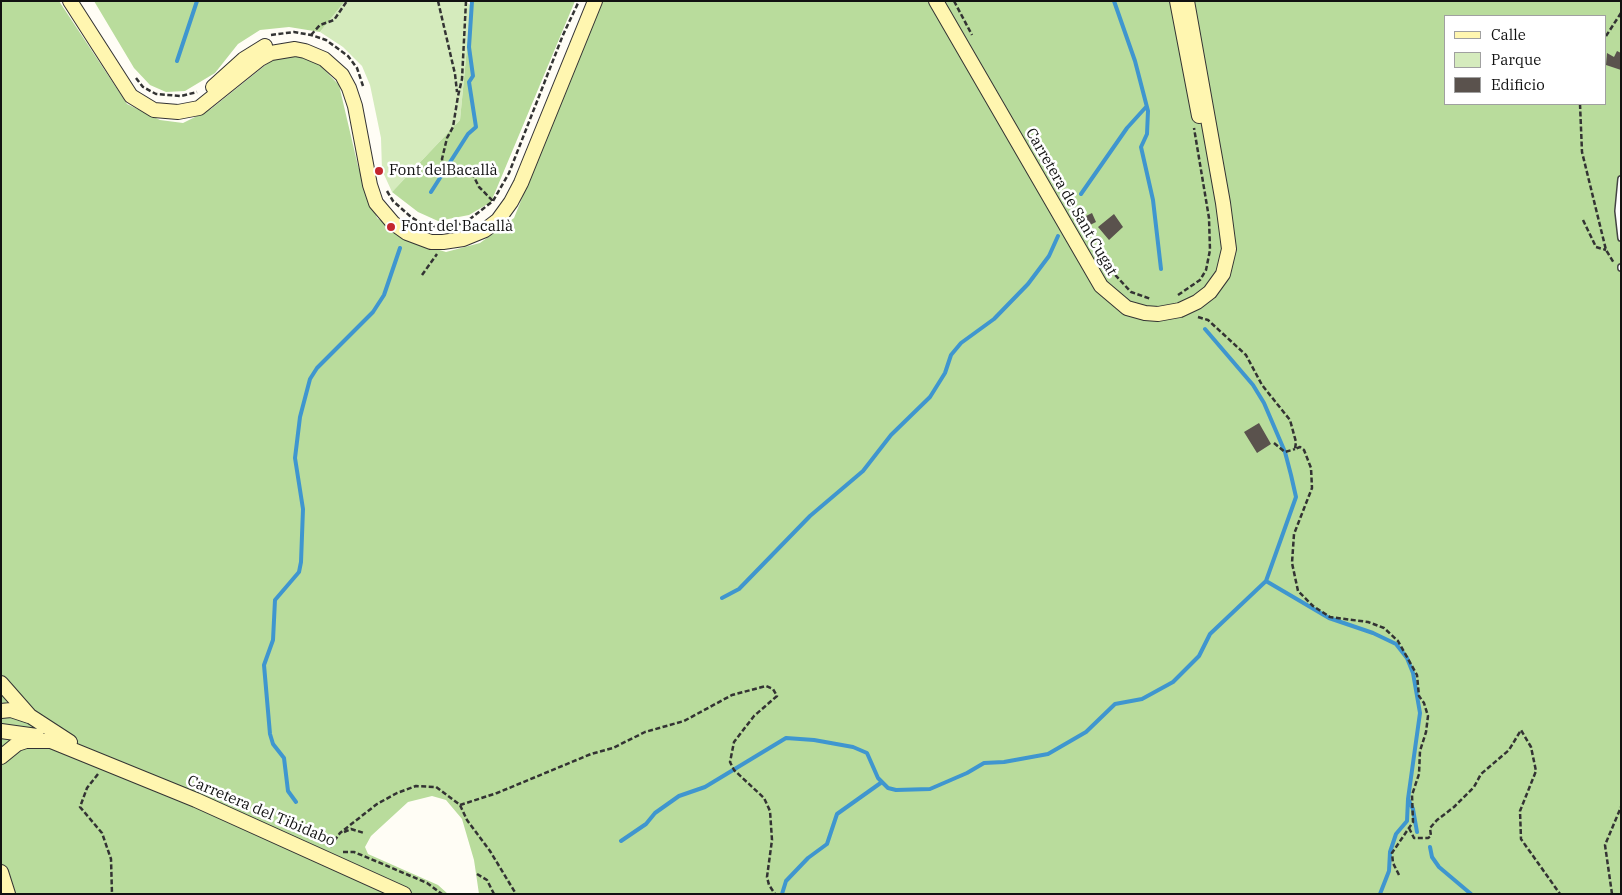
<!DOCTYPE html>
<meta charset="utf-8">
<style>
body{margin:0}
#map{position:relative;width:1622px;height:895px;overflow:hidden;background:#fffdf5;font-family:"IBM Plex Serif",serif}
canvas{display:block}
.frame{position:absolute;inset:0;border:2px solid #111;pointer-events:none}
.legend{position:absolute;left:1444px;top:15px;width:162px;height:90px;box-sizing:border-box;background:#fff;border:1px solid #a0a0a0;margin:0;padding:6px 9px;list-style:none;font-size:15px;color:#111}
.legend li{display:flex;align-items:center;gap:10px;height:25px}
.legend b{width:25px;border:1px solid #a0a0a0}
</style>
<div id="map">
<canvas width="1622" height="895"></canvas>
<div class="frame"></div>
<ul class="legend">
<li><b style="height:6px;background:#fff6b0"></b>Calle</li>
<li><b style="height:14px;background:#d5ebbd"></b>Parque</li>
<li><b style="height:14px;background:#5a524d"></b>Edificio</li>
</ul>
</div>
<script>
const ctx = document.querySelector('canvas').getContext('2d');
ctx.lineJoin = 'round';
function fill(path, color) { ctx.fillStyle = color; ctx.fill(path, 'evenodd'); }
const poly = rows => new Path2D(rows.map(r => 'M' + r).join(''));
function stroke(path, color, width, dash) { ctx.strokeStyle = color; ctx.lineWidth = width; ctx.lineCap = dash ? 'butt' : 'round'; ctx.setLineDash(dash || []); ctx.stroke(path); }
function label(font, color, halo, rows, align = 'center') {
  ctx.font = font + ' "IBM Plex Serif",serif'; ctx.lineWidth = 5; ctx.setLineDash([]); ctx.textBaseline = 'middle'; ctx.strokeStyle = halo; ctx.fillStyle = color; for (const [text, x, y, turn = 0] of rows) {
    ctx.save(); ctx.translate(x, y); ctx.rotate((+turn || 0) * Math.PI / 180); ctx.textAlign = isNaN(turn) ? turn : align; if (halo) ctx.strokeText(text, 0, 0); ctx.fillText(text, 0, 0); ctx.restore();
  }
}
const green = poly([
 [345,1,466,1,471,6,460,120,392,192,382,170,381,138,370,85,362,66,343,47,320,32]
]);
const forest = poly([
 [1,1,59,1,127,104,160,120,183,123,211,109,278,55,313,58,339,85,358,166,377,218,413,242,446,252,480,243,514,218,601,1,1621,1,1621,894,479,894,474,860,462,819,446,800,432,796,408,802,371,836,365,847,368,854,438,885,448,894,1,894],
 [1446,16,1606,16,1606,104,1446,104],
 [94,1,345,1,320,32,289,27,260,30,238,44,215,73,185,91,166,92,150,85,134,68],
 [474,1,575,1,491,202,469,215,438,221,418,212,392,192,460,120,471,6]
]);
const stream = poly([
 [1114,1,1135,61,1148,111,1147,134,1141,147,1153,200,1161,269],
 [177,61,197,1],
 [431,192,468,134,476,127,469,82,473,76,469,47,472,1],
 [1081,194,1127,128,1146,107],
 [1205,329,1253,385,1264,403,1285,452,1291,475,1296,497,1266,581,1329,618,1373,633,1396,644,1407,658,1413,673,1420,713,1408,799,1407,821,1396,834,1390,852,1389,871,1380,894],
 [722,598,739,589,810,516,863,471,891,435,930,397,945,373,951,355,961,343,994,319,1028,284,1049,256,1058,236],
 [1408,799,1413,809,1417,832],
 [296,802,288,791,284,758,273,744,270,734,264,665,273,640,275,600,299,572,301,562,303,509,295,458,300,417,310,379,317,368,373,312,384,295,400,248],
 [621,841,646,824,655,813,679,796,705,787,786,738,814,740,853,747,867,753,878,778,888,788,896,790,930,789,967,773,984,763,1004,762,1048,754,1086,732,1115,704,1142,699,1173,682,1199,656,1210,634,1266,581],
 [1430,847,1432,857,1439,867,1471,894],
 [782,894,786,881,808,858,827,844,837,814,882,782]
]);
const building = poly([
 [1617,51,1621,53,1621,70,1606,65,1607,53,1614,57],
 [1092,213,1096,222,1088,226,1084,217],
 [1114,214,1123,227,1109,240,1098,227],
 [1259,423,1271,444,1257,453,1244,432]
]);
const path = poly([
 [438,1,455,74,457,92],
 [466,1,462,79,458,96,453,127,447,138,442,159,444,170,461,175,474,173,474,177,479,187,493,201],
 [954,1,972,35],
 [271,35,294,32,311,35,326,40,348,56,357,68,363,86],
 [311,35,320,25,334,20,347,1],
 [1606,36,1621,13],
 [136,78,143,87,156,94,181,96,197,92],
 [1580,104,1582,152,1606,250,1614,263],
 [387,191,393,201,411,217,419,222,438,227,460,224,470,219,493,201,509,173,563,35,579,1],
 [1583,220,1596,247,1606,250],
 [1105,264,1131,292,1151,299],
 [422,275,437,254],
 [1178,295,1200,280,1206,270,1210,250,1209,218,1194,128],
 [1198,317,1208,320,1246,355,1262,385,1290,420,1296,442,1295,449,1300,447,1304,450,1311,468,1312,488,1294,534,1292,563,1298,591,1313,606,1330,617,1368,622,1384,628,1398,641,1417,675,1419,696,1424,703,1428,716,1426,732,1420,751,1419,774,1412,795,1413,822,1392,853,1393,863,1400,877],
 [1274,443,1285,452,1295,449],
 [98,774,87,788,80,807,102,833,111,859,112,894],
 [460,805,497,793,591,754,613,748,645,732,684,721,732,695,766,686,773,689,777,696,754,716,734,742,730,762,734,770,764,798,770,811,772,840,767,877,769,885,775,894],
 [1409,828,1414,838,1428,838,1431,836,1430,828,1437,820,1454,807,1474,787,1481,774,1509,750,1521,730,1531,747,1536,771,1520,811,1521,839,1560,894],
 [344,832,351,829,364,833],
 [330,847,340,833,377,804,397,793,416,786,436,787,460,805,467,820,490,851,516,894],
 [343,852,354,852,378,862,427,883,442,894],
 [477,874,487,880,494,894],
 [1612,894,1605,845,1621,807]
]);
const lane = poly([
 [1621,179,1618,211,1621,238],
 [1621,268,1621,267]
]);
const secondary = poly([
 [70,1,131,96,154,110,178,112,199,108,260,59,271,53,295,49,305,51,324,59,342,75,349,88,355,106,370,185,376,203,393,223,407,233,431,242,443,242,463,239,485,230,498,220,511,202,521,183,595,1],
 [936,1,1101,286,1127,308,1145,313,1158,314,1180,310,1197,302,1210,292,1223,274,1229,249,1223,203,1187,1],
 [1177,1,1199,116],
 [213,87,244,59,265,46],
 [1,683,30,716,70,742],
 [1,711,11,710,29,716],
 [1,731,37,736],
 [1,757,17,744,26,741,51,741,196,800,404,894],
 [1,872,8,894]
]);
const markers = [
 [379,171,5,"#c4262e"],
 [391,227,5,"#c4262e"]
];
const poiNames = [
 ["Font delBacallà",389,171],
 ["Font del Bacallà",401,227]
];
const streetNames = [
 ["Carretera de Sant Cugat",1071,202,60],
 ["Carretera del Tibidabo",261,811,23]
];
fill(green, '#d5ebbd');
fill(forest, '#b9dc9c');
stroke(stream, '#3f96cf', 4);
fill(building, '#5a524d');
stroke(lane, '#444', 8);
stroke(secondary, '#333', 16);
stroke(path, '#333', 2.5, [5, 2.5]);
stroke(lane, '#fff', 5);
stroke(secondary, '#fff6b0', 14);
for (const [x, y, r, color] of markers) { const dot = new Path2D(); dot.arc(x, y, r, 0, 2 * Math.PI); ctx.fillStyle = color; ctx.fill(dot); stroke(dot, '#fff', 2); }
label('15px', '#111', '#fff', poiNames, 'left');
label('15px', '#111', '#fff', streetNames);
</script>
